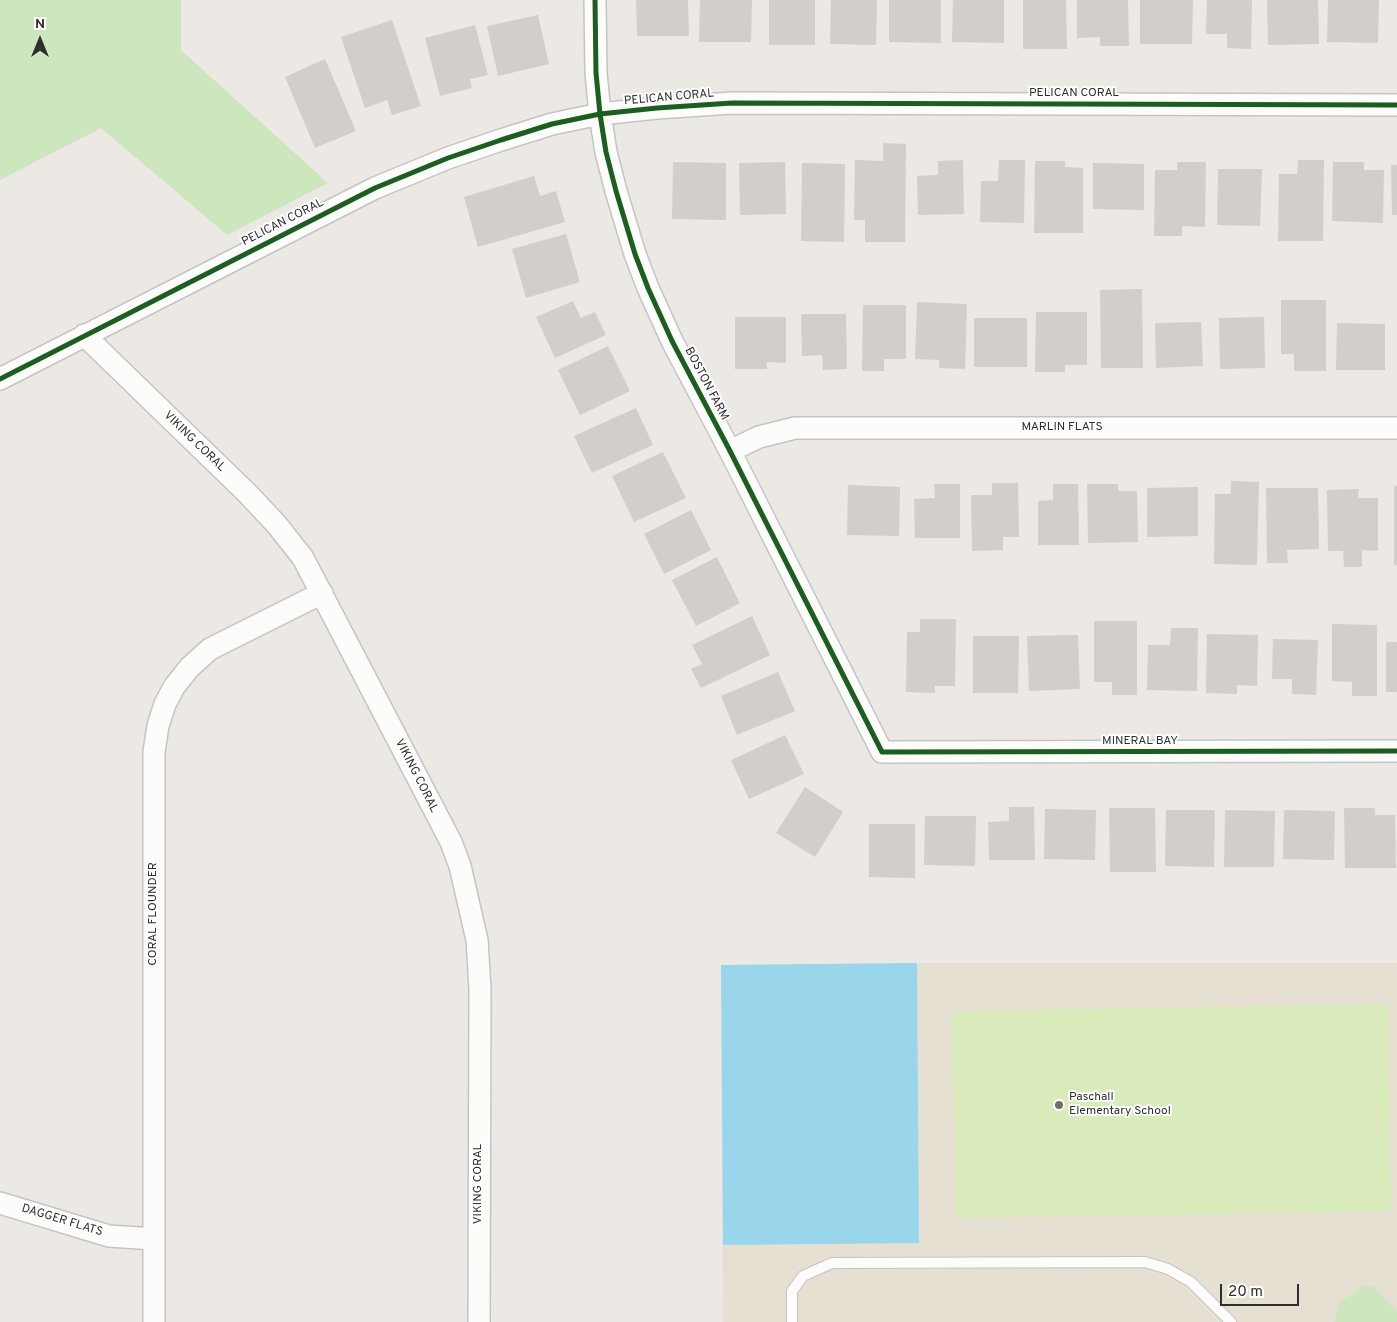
<!DOCTYPE html>
<style>
body{margin:0}
#map{position:relative;width:1397px;height:1322px;overflow:hidden;background:#ece8e4;font-family:Overpass,sans-serif}
canvas{display:block}
.north{position:absolute;left:15px;top:15px;width:50px;height:50px;-webkit-text-stroke:4px #fff;paint-order:stroke;rotate:0deg;font-size:14px;font-weight:700;line-height:20px;text-align:center;color:#2e2e2e}
.north::after{content:'';display:block;margin:auto;width:18px;height:22px;background:#2e2e2e;clip-path:polygon(50% 0,100% 100%,50% 72%,0 100%)}
.scale{position:absolute;left:1220px;top:1284px;width:79px;height:22px;box-sizing:border-box;border:2px solid #2e2e2e;border-top:0;padding-left:6px;font-size:15px;line-height:18px;white-space:nowrap;color:#2e2e2e;-webkit-text-stroke:4px #fff;paint-order:stroke}
</style>
<div id="map">
<canvas width="1397" height="1322"></canvas>
<div class="north">N</div>
<div class="scale">20 m</div>
</div>
<script>
const ctx = document.querySelector('canvas').getContext('2d');
ctx.lineJoin = 'round';
function fill(path, color) { ctx.fillStyle = color; ctx.fill(path, 'evenodd'); }
const poly = rows => new Path2D(rows.map(r => 'M' + r).join(''));
function stroke(path, color, width, dash) { ctx.strokeStyle = color; ctx.lineWidth = width; ctx.lineCap = dash ? 'butt' : 'round'; ctx.setLineDash(dash || []); ctx.stroke(path); }
function label(font, color, halo, rows, align = 'center') {
  ctx.font = font + ' Overpass,sans-serif'; ctx.lineWidth = 4; ctx.setLineDash([]); ctx.textBaseline = 'middle'; ctx.strokeStyle = halo; ctx.fillStyle = color; for (const [text, x, y, turn = 0] of rows) {
    ctx.save(); ctx.translate(x, y); ctx.rotate((+turn || 0) * Math.PI / 180); ctx.textAlign = isNaN(turn) ? turn : align; if (halo) ctx.strokeText(text, 0, 0); ctx.fillText(text, 0, 0); ctx.restore();
  }
}
const education = poly([
 [917,963,1397,963,1397,1322,723,1322,721,965]
]);
const green = poly([
 [0,0,181,0,181,50,328,183,227,235,101,128,0,180],
 [1365,1285,1373,1287,1397,1312,1397,1322,1335,1322,1338,1303]
]);
const pitch = poly([
 [1388,1004,1391,1211,956,1218,952,1011]
]);
const water = poly([
 [917,963,919,1243,723,1245,721,965]
]);
const building = poly([
 [636,0,688,0,689,36,637,36],
 [700,0,752,0,751,42,699,42],
 [769,0,815,0,815,45,769,45],
 [831,0,877,0,876,45,830,44],
 [889,0,941,0,941,43,889,42],
 [953,0,1004,0,1004,43,952,42],
 [1023,0,1066,0,1067,49,1023,49],
 [1077,0,1128,0,1129,46,1100,46,1100,37,1077,38],
 [1140,0,1193,0,1192,44,1140,44],
 [1207,0,1252,0,1251,49,1227,48,1227,34,1206,34],
 [1267,0,1318,0,1319,44,1268,45],
 [1328,0,1379,0,1378,43,1327,42],
 [538,15,549,64,498,76,487,26],
 [392,20,421,106,392,115,387,100,365,108,341,37],
 [475,25,488,75,470,79,472,88,440,96,425,38],
 [325,59,356,131,315,148,285,77],
 [883,143,906,144,905,242,865,242,865,220,854,220,855,160,883,161],
 [963,160,964,214,918,215,917,176,938,175,938,161],
 [999,160,1025,160,1024,223,980,222,981,181,998,181],
 [1298,160,1324,160,1323,241,1278,241,1279,174,1297,174],
 [1035,161,1065,161,1065,167,1083,168,1083,233,1034,233],
 [673,162,726,163,726,220,672,219],
 [785,162,786,214,740,215,739,163],
 [1177,162,1206,162,1205,227,1182,226,1182,236,1154,236,1155,170,1177,170],
 [1333,162,1364,162,1364,170,1384,170,1383,223,1332,221],
 [802,163,845,164,844,242,801,241],
 [1093,163,1144,164,1144,210,1093,209],
 [1391,165,1397,165,1397,215,1392,215],
 [1218,169,1262,169,1260,226,1217,225],
 [534,176,540,196,556,191,565,222,478,247,464,197],
 [566,234,580,282,526,298,512,249],
 [1142,289,1143,368,1101,368,1100,290],
 [1281,300,1326,300,1326,371,1294,371,1294,354,1281,354],
 [573,301,581,318,595,312,606,335,555,358,536,317],
 [917,302,967,304,965,369,939,368,939,360,915,359],
 [863,305,906,305,906,359,884,359,884,371,862,371],
 [1036,312,1087,312,1087,365,1065,365,1065,372,1035,372],
 [801,314,846,314,847,369,823,370,822,355,802,356],
 [735,317,786,317,786,363,767,362,767,369,735,369],
 [1264,317,1265,368,1220,369,1219,318],
 [974,318,1027,318,1027,367,974,367],
 [1201,322,1203,366,1156,368,1155,323],
 [1337,323,1385,324,1385,370,1336,370],
 [608,346,630,391,580,415,558,370],
 [636,408,653,445,592,473,574,436],
 [663,452,686,498,634,522,612,476],
 [1231,481,1259,482,1257,565,1214,564,1215,494,1231,494],
 [992,483,1018,483,1019,537,1003,537,1003,550,972,551,971,495,992,495],
 [934,484,960,484,960,538,915,538,914,499,935,498],
 [1053,484,1078,484,1079,545,1038,545,1038,501,1053,500],
 [1087,484,1118,484,1118,491,1137,491,1138,542,1088,543],
 [848,485,900,487,899,536,847,535],
 [1394,486,1397,486,1397,565,1394,565],
 [1198,487,1198,536,1147,537,1147,488],
 [1266,488,1318,488,1319,549,1287,550,1288,563,1267,563],
 [1359,489,1358,498,1378,498,1378,551,1362,550,1362,567,1344,567,1343,551,1328,551,1327,490],
 [691,510,711,550,664,574,644,534],
 [717,557,740,603,696,626,672,580],
 [752,616,770,655,701,688,691,669,702,664,692,645],
 [920,619,956,619,955,686,935,686,935,693,906,692,907,632,920,632],
 [1094,621,1137,621,1137,695,1112,695,1112,682,1094,682],
 [1332,624,1377,625,1377,696,1352,696,1352,682,1332,681],
 [1171,628,1198,628,1197,691,1147,690,1148,645,1170,645],
 [1207,634,1258,635,1257,686,1237,685,1237,694,1206,693],
 [1078,635,1080,689,1029,691,1027,636],
 [973,636,1019,636,1018,693,973,693],
 [1273,639,1318,640,1316,695,1292,694,1292,679,1272,679],
 [1386,642,1397,642,1397,692,1386,692],
 [778,672,795,711,737,735,721,696],
 [785,735,804,774,749,799,731,760],
 [805,787,843,812,815,857,776,833],
 [1009,807,1034,807,1035,860,989,860,988,822,1009,821],
 [1109,808,1155,808,1156,872,1110,872],
 [1344,808,1375,808,1375,815,1395,815,1396,868,1345,868],
 [1045,809,1096,810,1095,860,1044,859],
 [1166,810,1215,810,1214,867,1165,866],
 [1225,810,1275,811,1274,867,1224,867],
 [1284,810,1335,811,1334,860,1283,859],
 [925,816,976,816,975,866,924,865],
 [869,824,915,824,915,878,869,877]
]);
const service = poly([
 [792,1322,792,1291,803,1276,832,1263,1145,1262,1168,1269,1191,1282,1231,1322]
]);
const minor = poly([
 [595,0,596,73,600,114,606,152,616,191,635,254,648,288,672,341,730,451,882,752,1397,751],
 [84,335,248,494,277,525,303,558,451,842,460,866,477,940,480,989,479,1322],
 [0,379,375,188,448,158,501,140,552,124,600,114,657,108,732,103,1397,105],
 [730,451,759,437,795,428,1397,428],
 [0,1203,109,1236,154,1239],
 [154,1322,154,752,158,726,165,704,174,687,190,667,210,649,322,593]
]);
const cycleway = poly([
 [595,0,596,73,600,114,606,152,616,191,635,254,648,288,672,341,730,451,882,752,1397,751],
 [0,379,375,188,448,158,501,140,552,124,600,114,657,108,732,103,1397,105]
]);
const markers = [
 [1059,1105,5,"#706f6e"]
];
const streetNames = [
 ["PELICAN CORAL",1074,94],
 ["PELICAN CORAL",669,98,-5],
 ["PELICAN CORAL",283,223,-27],
 ["BOSTON FARM",706,384,62],
 ["MARLIN FLATS",1062,428],
 ["VIKING CORAL",194,442,44],
 ["MINERAL BAY",1140,742],
 ["VIKING CORAL",416,776,63],
 ["CORAL FLOUNDER",154,914,-90],
 ["VIKING CORAL",479,1184,-90],
 ["DAGGER FLATS",62,1221,17]
];
const poiNames = [
 ["Paschall",1069,1098],
 ["Elementary School",1069,1112]
];
fill(education, '#e6e0d3');
fill(green, '#cee6be');
fill(pitch, '#d9eabb');
fill(water, '#99d6ec');
fill(building, '#d1cecb');
stroke(service, '#c5c4c5', 12);
stroke(minor, '#c5c4c5', 24);
stroke(service, '#fcfcfb', 10);
stroke(minor, '#fcfcfb', 21);
stroke(cycleway, '#1b5e20', 5);
for (const [x, y, r, color] of markers) { const dot = new Path2D(); dot.arc(x, y, r, 0, 2 * Math.PI); ctx.fillStyle = color; ctx.fill(dot); stroke(dot, '#fff', 2); }
label('12px', '#2e2e2e', '#fff', streetNames);
label('12px', '#2e2e2e', '#fff', poiNames, 'left');
</script>
